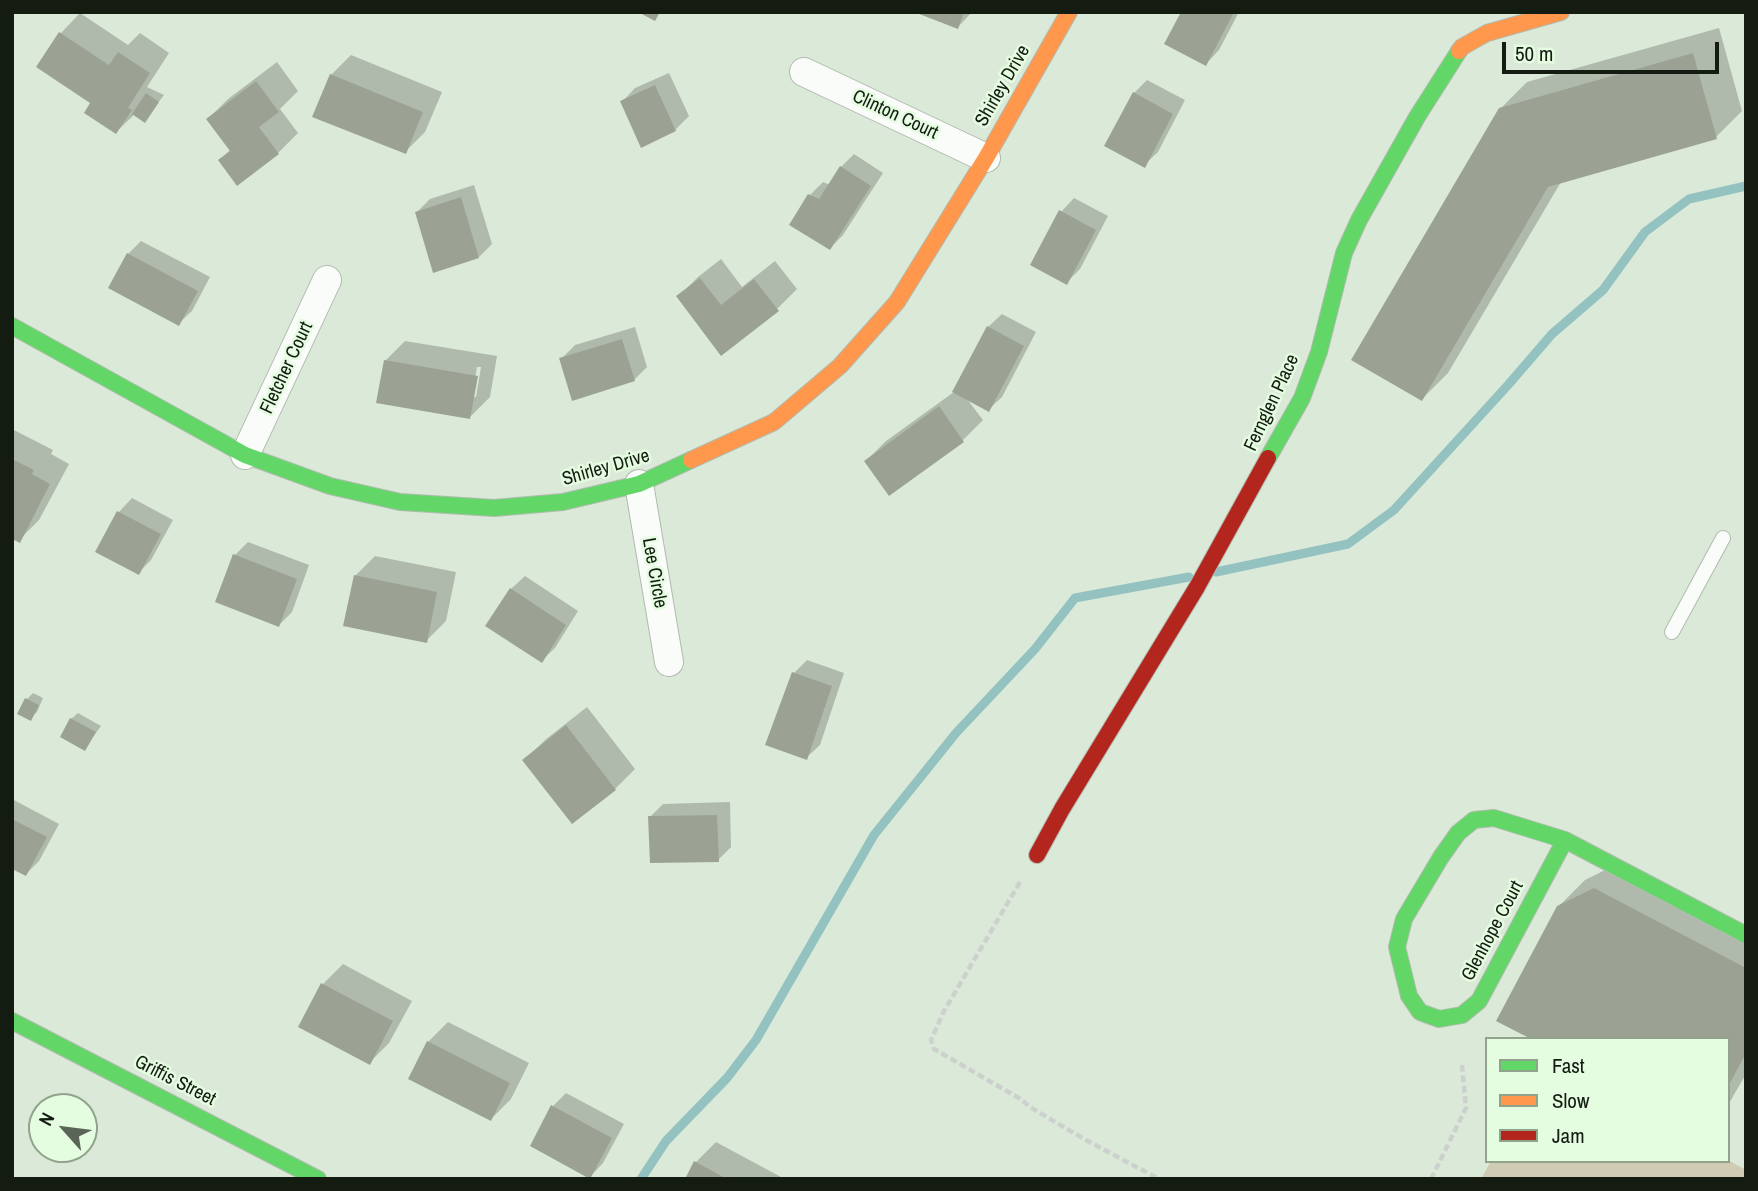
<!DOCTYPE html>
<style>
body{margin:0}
#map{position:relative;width:1758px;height:1191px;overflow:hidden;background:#dbe9d8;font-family:"Archivo Narrow",sans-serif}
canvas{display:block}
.frame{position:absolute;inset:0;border:14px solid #141c12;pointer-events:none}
.legend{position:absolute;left:1485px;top:1037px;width:245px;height:126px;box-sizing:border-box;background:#e4fcdf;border:2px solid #91a28d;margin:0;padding:9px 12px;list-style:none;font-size:21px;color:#141c12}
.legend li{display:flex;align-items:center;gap:14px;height:35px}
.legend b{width:35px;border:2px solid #91a28d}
.north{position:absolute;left:28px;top:1093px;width:70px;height:70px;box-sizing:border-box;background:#e4fcdf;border:2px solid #91a28d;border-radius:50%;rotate:298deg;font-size:19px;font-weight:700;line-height:28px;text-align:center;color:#141c12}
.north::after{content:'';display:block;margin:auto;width:24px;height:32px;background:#5a6457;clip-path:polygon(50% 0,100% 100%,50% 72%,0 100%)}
.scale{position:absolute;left:1502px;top:42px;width:217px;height:32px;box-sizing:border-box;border:4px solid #141c12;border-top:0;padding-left:9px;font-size:21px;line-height:24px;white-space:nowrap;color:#141c12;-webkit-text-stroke:5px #e4fcdf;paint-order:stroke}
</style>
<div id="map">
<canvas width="1758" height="1191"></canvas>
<div class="frame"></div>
<ul class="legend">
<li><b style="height:9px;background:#63d668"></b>Fast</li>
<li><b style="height:9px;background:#ff974d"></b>Slow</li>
<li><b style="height:9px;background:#b3261e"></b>Jam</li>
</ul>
<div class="north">N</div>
<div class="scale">50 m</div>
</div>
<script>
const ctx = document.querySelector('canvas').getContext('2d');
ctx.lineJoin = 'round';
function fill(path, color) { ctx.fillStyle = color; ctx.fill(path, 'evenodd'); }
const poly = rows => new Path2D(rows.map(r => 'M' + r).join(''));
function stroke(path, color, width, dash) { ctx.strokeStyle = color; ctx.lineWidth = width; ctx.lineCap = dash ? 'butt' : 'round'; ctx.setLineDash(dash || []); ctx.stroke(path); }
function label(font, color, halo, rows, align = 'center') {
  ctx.font = font + ' "Archivo Narrow",sans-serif'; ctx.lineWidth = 5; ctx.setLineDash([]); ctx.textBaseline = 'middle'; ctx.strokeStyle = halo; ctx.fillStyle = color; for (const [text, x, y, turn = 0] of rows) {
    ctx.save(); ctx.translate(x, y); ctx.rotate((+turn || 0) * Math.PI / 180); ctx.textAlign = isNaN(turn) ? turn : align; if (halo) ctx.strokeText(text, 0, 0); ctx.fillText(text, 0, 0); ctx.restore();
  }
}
const green = poly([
 [1728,1160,1746,1170,1746,1179,1481,1179,1491,1161]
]);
const shadow = poly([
 [919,12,972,12,958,27],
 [1183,12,1239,12,1219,50,1206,64],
 [80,13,128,45,140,33,169,53,147,87,164,95,145,120,135,114,116,132,93,103,38,67,61,33],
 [1719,28,1742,111,1716,137,1561,182,1448,373,1422,399,1500,109,1527,82],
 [351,55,442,92,425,132,405,152,331,75],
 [277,62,298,91,280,109,298,133,278,153,238,184,220,160,231,149,208,119,228,99],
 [669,73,689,116,675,130,622,102,635,88],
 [1147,80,1185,100,1158,152,1144,165,1134,93],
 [854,154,883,173,843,235,830,248,810,195,823,182,830,185,841,167],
 [474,185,492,244,479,257,417,212,430,199],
 [1074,198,1108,216,1080,269,1067,282,1061,212],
 [141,241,210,277,192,311,178,324,128,254],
 [721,259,742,287,775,261,797,289,777,309,722,353,678,297,698,277],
 [1002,314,1036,332,1002,397,988,410,967,399,983,420,963,440,890,493,866,461,886,441,954,392,988,327],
 [635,327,647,367,634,380,561,359,575,345],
 [405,341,497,356,490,397,470,417,385,361],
 [477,367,481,367,476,397,472,397],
 [12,429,53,450,51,454,69,464,39,520,19,540,12,537],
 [132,498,173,520,151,560,138,573,98,551,119,512],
 [248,542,309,565,292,612,279,625,235,555],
 [375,556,456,572,446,621,426,641,355,576],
 [525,576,578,611,555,648,541,661,511,589],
 [807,660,844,673,820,745,806,758,794,673],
 [33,693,43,698,37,712,30,718,27,699],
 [587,707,635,769,615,789,573,822,525,760,545,740],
 [78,713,101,726,85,748,71,719],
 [12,799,59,824,39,861,26,874,12,867],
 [730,802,731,847,718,860,650,817,663,804],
 [1621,862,1746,928,1746,1074,1728,1105,1728,1039,1558,907,1585,880],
 [343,964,412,1001,389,1043,369,1063,323,984],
 [448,1022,529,1063,511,1099,491,1119,428,1042],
 [566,1093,624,1124,603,1163,590,1177,553,1106],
 [716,1142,781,1177,781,1179,687,1179,696,1162]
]);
const stream = poly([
 [1216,572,1348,544,1394,510,1508,385,1552,334,1603,290,1645,232,1689,199,1746,186],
 [641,1179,666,1141,727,1078,756,1040,874,835,956,733,1035,649,1075,598,1189,577]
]);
const building = poly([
 [638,12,660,12,655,21],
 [914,12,964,12,958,29],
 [1181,12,1234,12,1206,66,1164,44],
 [59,32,109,65,118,52,150,73,128,108,132,110,116,134,84,113,90,103,36,67],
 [1693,53,1717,139,1548,187,1422,401,1351,360,1499,108],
 [330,74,423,112,406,154,312,117],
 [256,81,279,112,259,127,279,154,237,186,218,160,230,151,206,119],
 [655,85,676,131,641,148,620,101],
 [1133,92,1173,114,1145,168,1104,146],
 [146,93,159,102,145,123,132,114],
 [840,166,871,186,830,250,789,225,808,194,819,199],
 [461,197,479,258,433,273,415,212],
 [1059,210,1096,230,1067,285,1030,265],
 [127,253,198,291,179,326,108,288],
 [700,278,721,305,754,279,779,311,721,356,676,296],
 [987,326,1024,346,989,412,952,392],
 [622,339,635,381,572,401,559,358],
 [384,360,478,376,470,419,376,403],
 [939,406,964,442,889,496,864,461],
 [12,459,34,470,32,474,50,484,20,543,12,539],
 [117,511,161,534,139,575,95,552],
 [233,554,297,579,279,627,215,602],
 [354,575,437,592,427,643,343,626],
 [510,588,566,625,542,663,485,626],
 [792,672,832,686,807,760,765,745],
 [25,698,39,705,31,721,17,714],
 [70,718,96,732,85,751,60,737],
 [566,725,616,790,572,824,522,760],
 [717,815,719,862,650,863,648,816],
 [12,819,47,837,26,876,12,869],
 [1594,888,1746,968,1746,1053,1728,1087,1728,1039,1531,1039,1496,1021,1557,906],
 [321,983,393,1021,370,1065,298,1027],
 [427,1041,510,1083,491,1121,408,1079],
 [551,1105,612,1138,590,1179,530,1146],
 [694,1161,727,1179,685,1179]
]);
const path = poly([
 [1020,882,944,1011,931,1040,934,1049,1019,1098,1030,1107,1084,1139,1159,1179],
 [1431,1179,1466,1108,1462,1065]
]);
const lane = poly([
 [1672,632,1723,538]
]);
const street = poly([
 [804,72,986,158],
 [245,455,327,280],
 [639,484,669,662]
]);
const fast = poly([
 [12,326,245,455,330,486,400,502,494,508,563,502,639,484,691,460],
 [1268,458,1302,398,1319,352,1344,253,1359,220,1417,117,1459,51],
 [1565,840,1479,1001,1462,1015,1439,1019,1420,1012,1409,996,1397,947,1404,919,1441,857,1458,833,1474,820,1494,818,1565,840,1746,935],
 [12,1021,318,1179]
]);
const slow = poly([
 [1459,51,1462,47,1487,33,1561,12],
 [691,460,774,422,840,366,897,302,986,158,1069,12]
]);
const jam = poly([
 [1037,855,1062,809,1197,587,1268,458]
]);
const streetNames = [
 ["Shirley Drive",1003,86,-60],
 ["Clinton Court",895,115,25],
 ["Fletcher Court",287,368,-65],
 ["Fernglen Place",1272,403,-65],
 ["Shirley Drive",606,468,-16],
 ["Lee Circle",654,573,80],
 ["Glenhope Court",1493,931,-62],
 ["Griffis Street",175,1081,27]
];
fill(green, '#d0ccb3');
fill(shadow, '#0003');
stroke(stream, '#93c2c0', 9);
fill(building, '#9ba294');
stroke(lane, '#b1bbaf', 16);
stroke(street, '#b1bbaf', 30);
stroke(fast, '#b1bbaf', 18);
stroke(slow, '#b1bbaf', 18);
stroke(jam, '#b1bbaf', 18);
stroke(path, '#cdd1cd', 4.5, [7, 3.5]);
stroke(lane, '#fafcf9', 14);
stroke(street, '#fafcf9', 28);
stroke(fast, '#63d668', 16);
stroke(slow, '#ff974d', 16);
stroke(jam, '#b3261e', 16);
label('19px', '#141c12', '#e4fcdf', streetNames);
</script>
